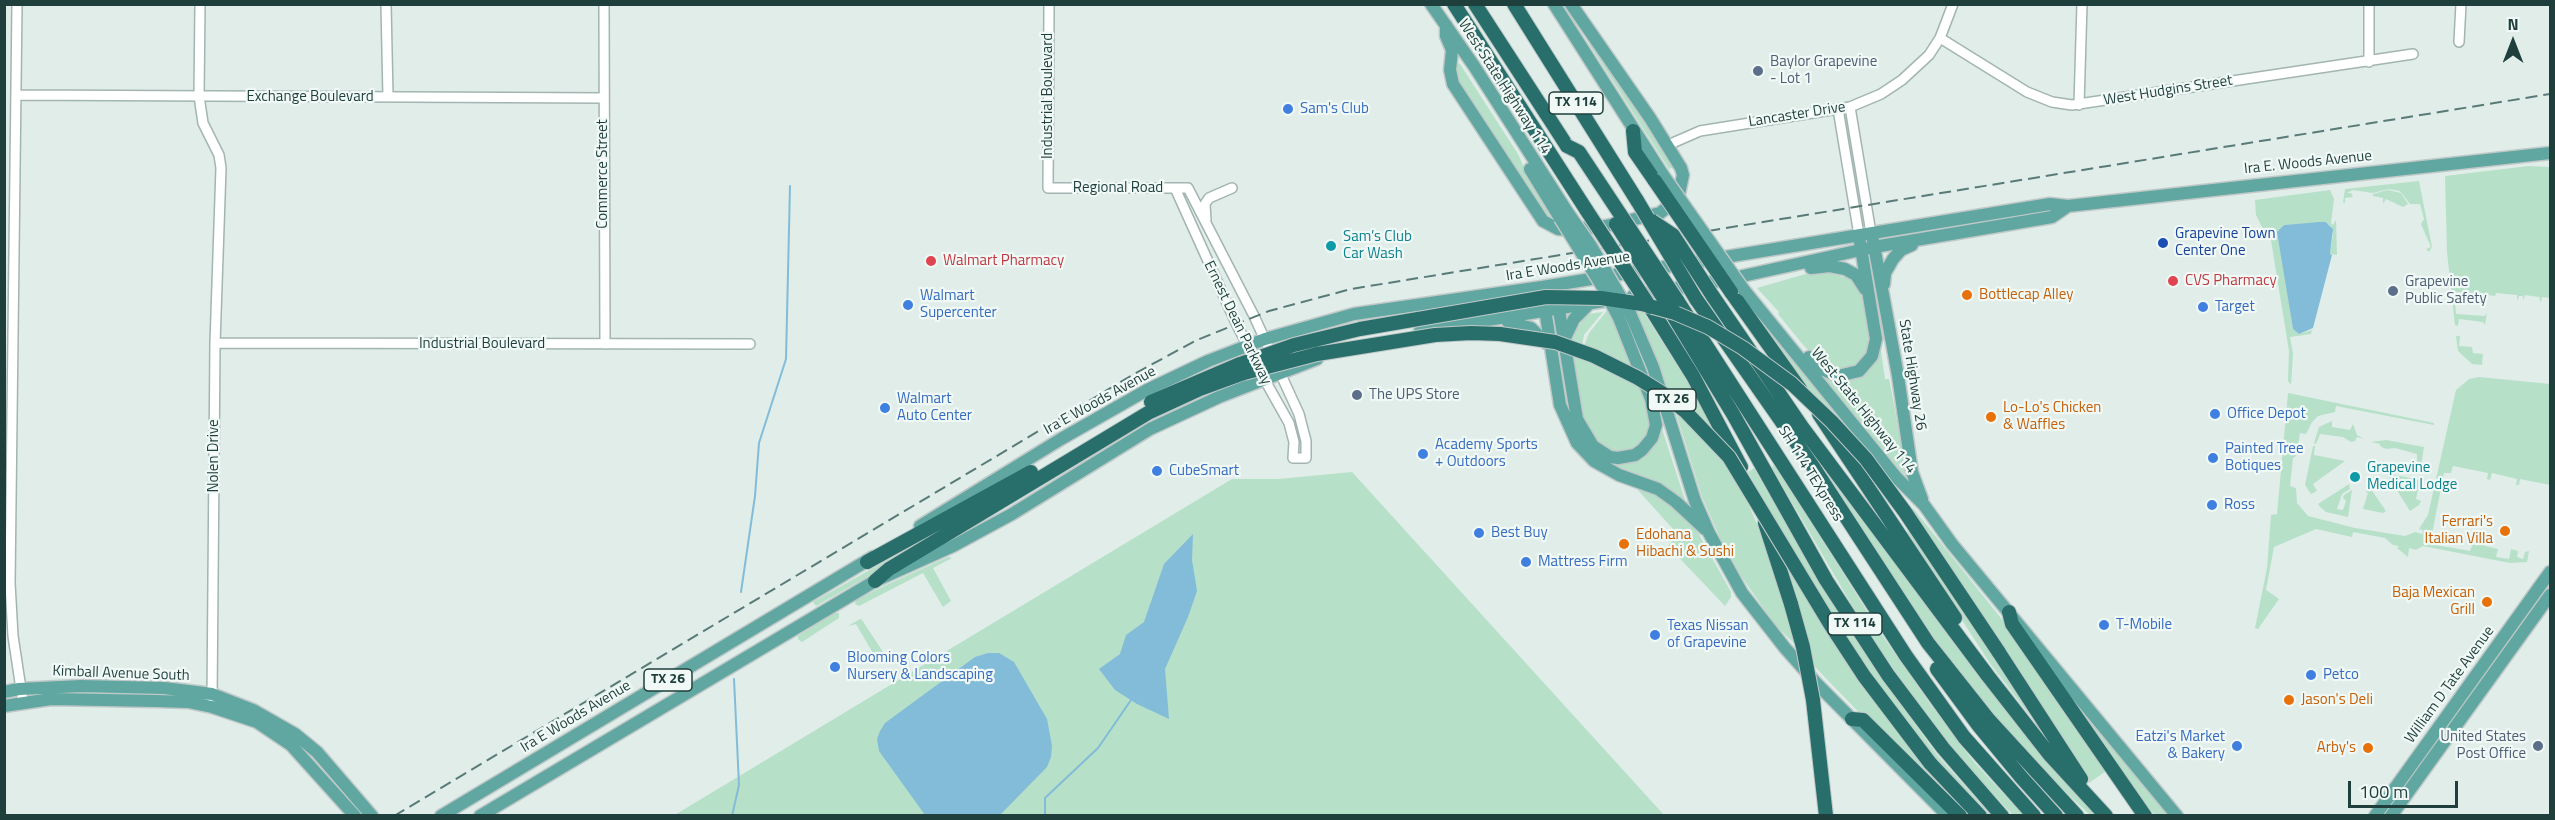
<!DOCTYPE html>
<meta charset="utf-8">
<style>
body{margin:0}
#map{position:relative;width:2555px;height:820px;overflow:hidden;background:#e0ede9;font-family:"Titillium Web",sans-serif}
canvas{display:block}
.frame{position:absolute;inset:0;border:6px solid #1f3f3c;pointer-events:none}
.north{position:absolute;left:2483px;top:12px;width:60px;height:60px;-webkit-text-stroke:4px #f1f9f6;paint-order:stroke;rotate:0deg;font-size:16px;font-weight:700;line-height:24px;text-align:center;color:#1f3f3c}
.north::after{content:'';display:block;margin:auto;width:21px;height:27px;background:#1f3f3c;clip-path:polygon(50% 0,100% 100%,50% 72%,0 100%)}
.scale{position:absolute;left:2348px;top:781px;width:110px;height:27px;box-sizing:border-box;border:3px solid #1f3f3c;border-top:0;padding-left:8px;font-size:18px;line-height:21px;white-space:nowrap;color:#1f3f3c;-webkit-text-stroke:4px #f1f9f6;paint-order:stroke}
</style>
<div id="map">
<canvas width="2555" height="820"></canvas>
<div class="frame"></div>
<div class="north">N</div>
<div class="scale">100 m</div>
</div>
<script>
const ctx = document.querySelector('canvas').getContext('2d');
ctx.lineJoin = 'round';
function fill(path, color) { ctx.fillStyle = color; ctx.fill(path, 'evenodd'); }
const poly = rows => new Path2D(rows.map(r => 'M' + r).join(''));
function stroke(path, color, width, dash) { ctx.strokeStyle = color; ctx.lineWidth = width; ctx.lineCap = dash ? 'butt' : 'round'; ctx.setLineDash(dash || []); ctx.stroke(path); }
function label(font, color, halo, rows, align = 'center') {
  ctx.font = font + ' "Titillium Web",sans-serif'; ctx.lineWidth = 4.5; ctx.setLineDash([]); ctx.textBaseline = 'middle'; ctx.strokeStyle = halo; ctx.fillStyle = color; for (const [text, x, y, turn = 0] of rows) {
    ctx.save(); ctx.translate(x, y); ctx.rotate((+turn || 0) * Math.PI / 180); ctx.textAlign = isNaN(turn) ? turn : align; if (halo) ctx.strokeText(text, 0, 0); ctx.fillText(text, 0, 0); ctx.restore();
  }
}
const green = poly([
 [1592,42,1670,159,1673,167,1669,169,1589,44],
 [1455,62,1460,64,1518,154,1525,170,1552,214,1549,216,1541,211,1458,84],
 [2529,166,2550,167,2550,298,2542,297,2541,303,2539,297,2525,295,2523,301,2523,296,2519,296,2517,301,2517,295,2496,293,2495,296,2489,295,2488,297,2486,294,2454,292,2456,314,2485,316,2487,313,2485,325,2483,322,2459,319,2458,326,2455,325,2447,252,2445,176],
 [2419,181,2432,247,2429,252,2426,249,2431,247,2421,224,2424,219,2420,204,2410,204,2400,191,2389,189,2373,193,2353,190,2347,193,2351,193,2353,197,2345,198,2345,203,2343,203,2345,189],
 [2330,190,2334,199,2331,223,2333,225,2336,220,2337,255,2330,254,2333,235,2331,226,2326,222,2284,225,2278,232,2293,329,2299,334,2312,330,2311,334,2290,337,2293,354,2291,385,2288,381,2289,351,2269,228,2263,229,2256,215,2255,200],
 [2388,190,2401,193,2408,204,2403,207,2386,199,2383,204,2383,198,2373,196,2373,194],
 [1816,271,1839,273,1842,277,1848,275,1861,291,1867,321,1869,348,1857,364,1848,369,1832,369,1824,365,1804,346,1778,314,1779,312,1757,288],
 [1609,308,1626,346,1624,349,1629,349,1637,372,1584,346,1589,333],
 [1641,308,1704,408,1717,437,1669,393,1635,309],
 [1603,312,1584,335,1582,346,1570,342,1575,325,1579,326,1587,314],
 [1771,334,1806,377,1837,416,1833,415,1798,381,1768,336],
 [2456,336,2460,336,2459,346,2472,347,2473,353,2483,354,2482,365,2472,364,2458,351],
 [1881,351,1885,379,1889,379,1893,399,1906,473,1903,474,1824,378,1826,376,1840,379],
 [1572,354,1639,387,1644,387,1650,422,1648,434,1636,447,1626,452,1611,451,1603,448,1594,439,1584,421],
 [2479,377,2550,384,2550,485,2520,479,2519,485,2516,485,2517,479,2492,473,2490,480,2487,479,2488,473,2453,466,2451,473,2444,473,2430,544,2470,551,2472,546,2469,543,2477,541,2485,543,2485,546,2498,549,2496,557,2509,559,2511,549,2518,551,2517,557,2523,559,2525,552,2529,551,2527,562,2510,563,2423,546,2416,550,2409,548,2408,557,2397,548,2399,546,2393,545,2385,538,2353,532,2352,537,2316,529,2274,547,2266,590,2279,599,2258,629,2255,628,2267,568,2271,515,2277,514,2288,393,2434,423,2434,425,2336,406,2335,412,2318,416,2312,422,2306,434,2300,433,2296,456,2293,458,2290,486,2296,488,2297,503,2308,516,2355,528,2405,536,2415,532,2422,534,2423,530,2419,529,2428,515,2456,390,2469,379],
 [1676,413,1704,438,1729,464,1740,485,1764,540,1796,645,1776,626,1741,576,1721,540,1702,497],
 [2332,421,2332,427,2350,430,2353,424,2357,435,2364,439,2357,437,2355,441,2351,442,2343,437,2320,434,2316,444,2314,443,2319,427],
 [1662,429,1686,503,1683,504,1606,461,1629,463,1636,460],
 [2386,440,2424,447,2421,465,2417,463,2417,454,2395,448,2386,449,2380,446,2380,444,2371,442],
 [2313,446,2315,446,2314,455,2345,461,2313,484,2317,491,2311,494,2305,485],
 [1774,464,1884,638,1930,704,1974,762,2023,815,2013,815,2010,812,1960,758,1913,697,1871,638,1772,468],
 [1754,468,1830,599,1880,676,1938,756,1991,815,1985,815,1936,763,1864,667,1793,553,1748,472],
 [1826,469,2017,725,2059,775,2098,815,2090,815,2051,778,2001,725,1960,674,1925,627,1823,471],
 [2385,471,2390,474,2420,480,2416,499,2421,501,2419,505,2410,511],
 [1352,472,1664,815,673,816,1232,479,1278,479],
 [2349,484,2350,489,2342,494,2337,509,2343,510,2346,501,2343,498,2344,495,2352,490,2348,517,2326,512,2320,507,2318,504],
 [2368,485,2386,511,2383,513,2363,509,2368,493,2366,492],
 [1639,487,1652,492,1691,520,1731,592,1731,597,1725,606,1668,546,1672,541,1672,528,1637,489],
 [1913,508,2024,647,2106,771,2089,783,1911,510],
 [1911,530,2057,751,1989,662,1906,533],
 [928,537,929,540,911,552,816,606,813,602],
 [1782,554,1971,815,1965,815,1877,731,1815,667],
 [948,557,952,558,933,568,951,601,943,607,923,573,859,606,855,604,856,600,884,586],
 [834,613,839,613,839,618,802,642,798,639,798,636],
 [860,619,862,620,885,655,877,660,856,624,848,626],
 [2073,699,2171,815,2155,815,2138,796,2071,701]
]);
const water = poly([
 [2319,222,2326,222,2333,229,2330,254,2332,255,2313,328,2299,334,2293,329,2277,232,2284,225],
 [1193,534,1192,560,1197,591,1188,617,1165,669,1169,719,1137,704,1115,690,1099,669,1120,654,1126,635,1144,622,1164,564],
 [988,653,999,653,1014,662,1047,719,1052,746,1051,757,1047,767,1000,815,925,815,879,751,877,739,880,731,885,723,975,657]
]);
const stream = poly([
 [741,592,755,496,759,443,786,359,790,186],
 [732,816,739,785,734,679],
 [1045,816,1045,798,1098,748,1131,700]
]);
const minor = poly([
 [17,4,10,583,13,636,23,702],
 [200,4,199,96,203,123,219,155,221,168,215,343,212,700],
 [386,4,388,97],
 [604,4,605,344],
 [1049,4,1048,188,1188,188,1254,316,1299,414,1306,441,1306,458,1293,458,1294,442,1289,423,1262,375],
 [1940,38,2027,92,2052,102,2072,105,2413,54],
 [2459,42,2461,4],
 [2369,62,2369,4],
 [17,95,603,98],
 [2079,105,2082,4],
 [1850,107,1871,233],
 [1838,109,1859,235],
 [1668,145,1700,131,1850,107,1881,94,1902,80,1929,55,1940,38,1953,4],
 [1175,188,1236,323,1256,362],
 [1206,220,1205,204,1209,198,1232,188],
 [215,343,750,344]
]);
const major = poly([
 [1431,4,1474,66,1568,213],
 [1554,4,1663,175],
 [1446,25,1446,36,1452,50,1450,70,1453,84,1543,221,1558,229,1571,230,1606,226,1660,213,1674,202,1679,194,1683,175,1681,168,1650,118,1571,4],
 [1530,169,1560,218],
 [1873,240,1898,376,1912,472,1922,499],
 [1811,268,1830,266,1845,269,1856,275,1865,289],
 [1884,284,1885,273,1893,259,1901,250,1912,245],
 [1744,290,1896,477,1924,505,1952,544,2177,816],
 [1633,296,1729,279,1874,247,2052,217,2068,206],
 [1544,303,1560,405,1577,443,1594,461,1619,475,1658,489,1676,502,1705,529],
 [1558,304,1577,419,1593,446,1610,457,1618,458,1635,455,1642,450,1652,438,1656,425,1651,399,1619,318],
 [1630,313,1653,367,1695,501,1709,533,1742,593,1785,648,1817,684,1948,816],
 [1508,322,1531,328,1546,343],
 [1420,331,1604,301],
 [1564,340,1574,319,1589,304],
 [1809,357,1819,368,1838,376,1859,371,1872,356,1876,339,1860,242],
 [920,526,1061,439,1147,390,1208,361,1265,339,1354,314,1542,287,2050,204,2068,206,2550,153],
 [4,692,19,689,81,686,164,688,212,694,253,710,295,734,317,752,372,816],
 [4,706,51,699,156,701,188,702,212,707,257,722,291,745,355,816],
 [441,816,873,557],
 [480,816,875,581,953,546,1012,514,1150,429,1219,397,1317,359],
 [2375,816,2550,572],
 [2391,816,2550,595]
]);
const highway = poly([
 [1454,4,1587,211],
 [1475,4,1567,146],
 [1514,4,1638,202],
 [1633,131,1635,152,1655,181],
 [1731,292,1800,389],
 [1712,295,1802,427,1988,676,2049,754,2106,816],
 [1696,299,1814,468,1928,643,1989,720,2077,816],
 [1677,300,1906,656,1964,737,2034,816],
 [1650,307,1693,376,1741,467],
 [1668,307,1733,414,1826,580,1888,675,1943,748,2002,816],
 [1151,402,1240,364],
 [1819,414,1955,618],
 [1765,523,1791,604],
 [867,562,1031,472],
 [875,581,889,569,1148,413,1200,389,1244,373],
 [2009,612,2012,624,2145,816],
 [1998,651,2081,779],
 [1937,669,1979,726,2021,777,2056,816],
 [1852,719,1863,720,1960,816],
 [1930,763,1980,816]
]);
const rail = poly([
 [394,816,1134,374,1197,340,1269,311,1351,289,2550,94]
]);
const majorBridge = poly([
 [1663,175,1744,290],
 [1568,213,1591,246,1630,313],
 [1560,218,1602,286,1619,318]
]);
const highwayBridge = poly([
 [1567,146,1579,152,1677,300],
 [1655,181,1731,292],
 [1638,202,1696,299],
 [1587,211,1650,307],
 [1652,221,1673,235,1712,295],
 [1616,224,1666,302],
 [1240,364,1294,345,1360,329,1546,297,1601,298,1642,304,1675,313,1708,327,1743,348,1792,384,1832,422,1866,459,1905,512,1998,651],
 [1244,373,1317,354,1435,335,1471,333,1500,334,1555,342,1594,356,1638,378,1662,393,1685,411,1729,457,1830,624,1864,676,1930,763],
 [1791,604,1803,647,1813,700,1826,816]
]);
const markers = [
 [1758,71,6,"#5c6f8a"],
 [1288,109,6,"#3f7fe0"],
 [2163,243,6,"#1a4fb4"],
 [1331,246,6,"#0f9aa8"],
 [931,261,6,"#e0444e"],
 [2173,281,6,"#e0444e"],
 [2393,291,6,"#5c6f8a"],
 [1967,295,6,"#e8710a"],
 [908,305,6,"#3f7fe0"],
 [2203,307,6,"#3f7fe0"],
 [1357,395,6,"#5c6f8a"],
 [885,408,6,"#3f7fe0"],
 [2215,414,6,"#3f7fe0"],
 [1991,417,6,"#e8710a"],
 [1423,454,6,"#3f7fe0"],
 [2213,458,6,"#3f7fe0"],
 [1157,471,6,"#3f7fe0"],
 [2355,477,6,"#0f9aa8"],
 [2212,505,6,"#3f7fe0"],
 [2505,531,6,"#e8710a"],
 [1479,533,6,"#3f7fe0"],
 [1624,544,6,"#e8710a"],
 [1526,562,6,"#3f7fe0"],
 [2487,602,6,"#e8710a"],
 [2104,625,6,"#3f7fe0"],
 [1655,635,6,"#3f7fe0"],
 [835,667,6,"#3f7fe0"],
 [2311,675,6,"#3f7fe0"],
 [2289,700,6,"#e8710a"],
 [2237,746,6,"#3f7fe0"],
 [2538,746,6,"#5c6f8a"],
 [2368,748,6,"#e8710a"]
];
const shields = [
 [1576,103,54],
 [1672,400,48],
 [1855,624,54],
 [668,680,48]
];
const shieldNames = [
 ["TX 114",1576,103],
 ["TX 26",1672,400],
 ["TX 114",1855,624],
 ["TX 26",668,680]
];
const serviceNames = [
 ["Baylor Grapevine",1770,62],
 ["- Lot 1",1770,79],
 ["Grapevine",2405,282],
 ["Public Safety",2405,299],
 ["The UPS Store",1369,395],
 ["United States",2526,737,"right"],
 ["Post Office",2526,754,"right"]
];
const streetNames = [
 ["West State Highway 114",1504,87,57],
 ["West Hudgins Street",2168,91,-9],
 ["Industrial Boulevard",1048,96,-90],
 ["Exchange Boulevard",310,97],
 ["Lancaster Drive",1797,115,-9],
 ["Ira E. Woods Avenue",2308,163,-6],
 ["Commerce Street",603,174,-90],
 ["Regional Road",1118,188],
 ["Ira E Woods Avenue",1568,267,-9],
 ["Ernest Dean Parkway",1237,323,64],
 ["Industrial Boulevard",482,344],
 ["State Highway 26",1912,375,81],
 ["Ira E Woods Avenue",1100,401,-29],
 ["West State Highway 114",1863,411,51],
 ["Nolen Drive",214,456,-90],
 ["SH 114 TEXpress",1810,474,58],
 ["Kimball Avenue South",121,674,2],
 ["William D Tate Avenue",2450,685,-54],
 ["Ira E Woods Avenue",576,717,-31]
];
const shopNames = [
 ["Sam's Club",1300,109],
 ["Walmart",920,296],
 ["Supercenter",920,313],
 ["Target",2215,307],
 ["Walmart",897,399],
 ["Auto Center",897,416],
 ["Office Depot",2227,414],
 ["Academy Sports",1435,445],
 ["+ Outdoors",1435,462],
 ["Painted Tree",2225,449],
 ["Botiques",2225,466],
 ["CubeSmart",1169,471],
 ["Ross",2224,505],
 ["Best Buy",1491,533],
 ["Mattress Firm",1538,562],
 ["T-Mobile",2116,625],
 ["Texas Nissan",1667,626],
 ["of Grapevine",1667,643],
 ["Blooming Colors",847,658],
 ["Nursery & Landscaping",847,675],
 ["Petco",2323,675],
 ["Eatzi's Market",2225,737,"right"],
 ["& Bakery",2225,754,"right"]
];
const transitNames = [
 ["Grapevine Town",2175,234],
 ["Center One",2175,251]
];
const cultureNames = [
 ["Sam’s Club",1343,237],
 ["Car Wash",1343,254],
 ["Grapevine",2367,468],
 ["Medical Lodge",2367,485]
];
const healthNames = [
 ["Walmart Pharmacy",943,261],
 ["CVS Pharmacy",2185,281]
];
const foodNames = [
 ["Bottlecap Alley",1979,295],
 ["Lo-Lo's Chicken",2003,408],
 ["& Waffles",2003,425],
 ["Ferrari's",2493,522,"right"],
 ["Italian Villa",2493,539,"right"],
 ["Edohana",1636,535],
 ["Hibachi & Sushi",1636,552],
 ["Baja Mexican",2475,593,"right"],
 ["Grill",2475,610,"right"],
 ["Jason's Deli",2301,700],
 ["Arby's",2356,748,"right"]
];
fill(green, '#b7e0c9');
fill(water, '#82bcd8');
stroke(stream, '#82bcd8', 2);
stroke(minor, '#a2b5b2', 12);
stroke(major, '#c0c9c8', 15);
stroke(highway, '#c0c9c8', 16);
stroke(minor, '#fff', 9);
stroke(major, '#60a7a1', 12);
stroke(highway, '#286f6c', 14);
stroke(rail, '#597b78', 2, [12, 6]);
stroke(majorBridge, '#c0c9c8', 15, []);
stroke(highwayBridge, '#c0c9c8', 16, []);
stroke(majorBridge, '#60a7a1', 12);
stroke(highwayBridge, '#286f6c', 14);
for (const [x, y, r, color] of markers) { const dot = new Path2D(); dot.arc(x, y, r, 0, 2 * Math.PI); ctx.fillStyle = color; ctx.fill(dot); stroke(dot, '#f1f9f6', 2); }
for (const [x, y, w] of shields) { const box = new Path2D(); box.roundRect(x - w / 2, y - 11, w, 22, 4.5); ctx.fillStyle = '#f1f9f6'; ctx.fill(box); stroke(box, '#1f3f3c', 1.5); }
label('bold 14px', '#1f3f3c', null, shieldNames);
label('15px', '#4e5e75', '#f1f9f6', serviceNames, 'left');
label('15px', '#1f3f3c', '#f1f9f6', streetNames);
label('15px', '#366cbe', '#f1f9f6', shopNames, 'left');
label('15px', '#164399', '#f1f9f6', transitNames, 'left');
label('15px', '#0d838f', '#f1f9f6', cultureNames, 'left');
label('15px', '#be3a42', '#f1f9f6', healthNames, 'left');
label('15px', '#c56008', '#f1f9f6', foodNames, 'left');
</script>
